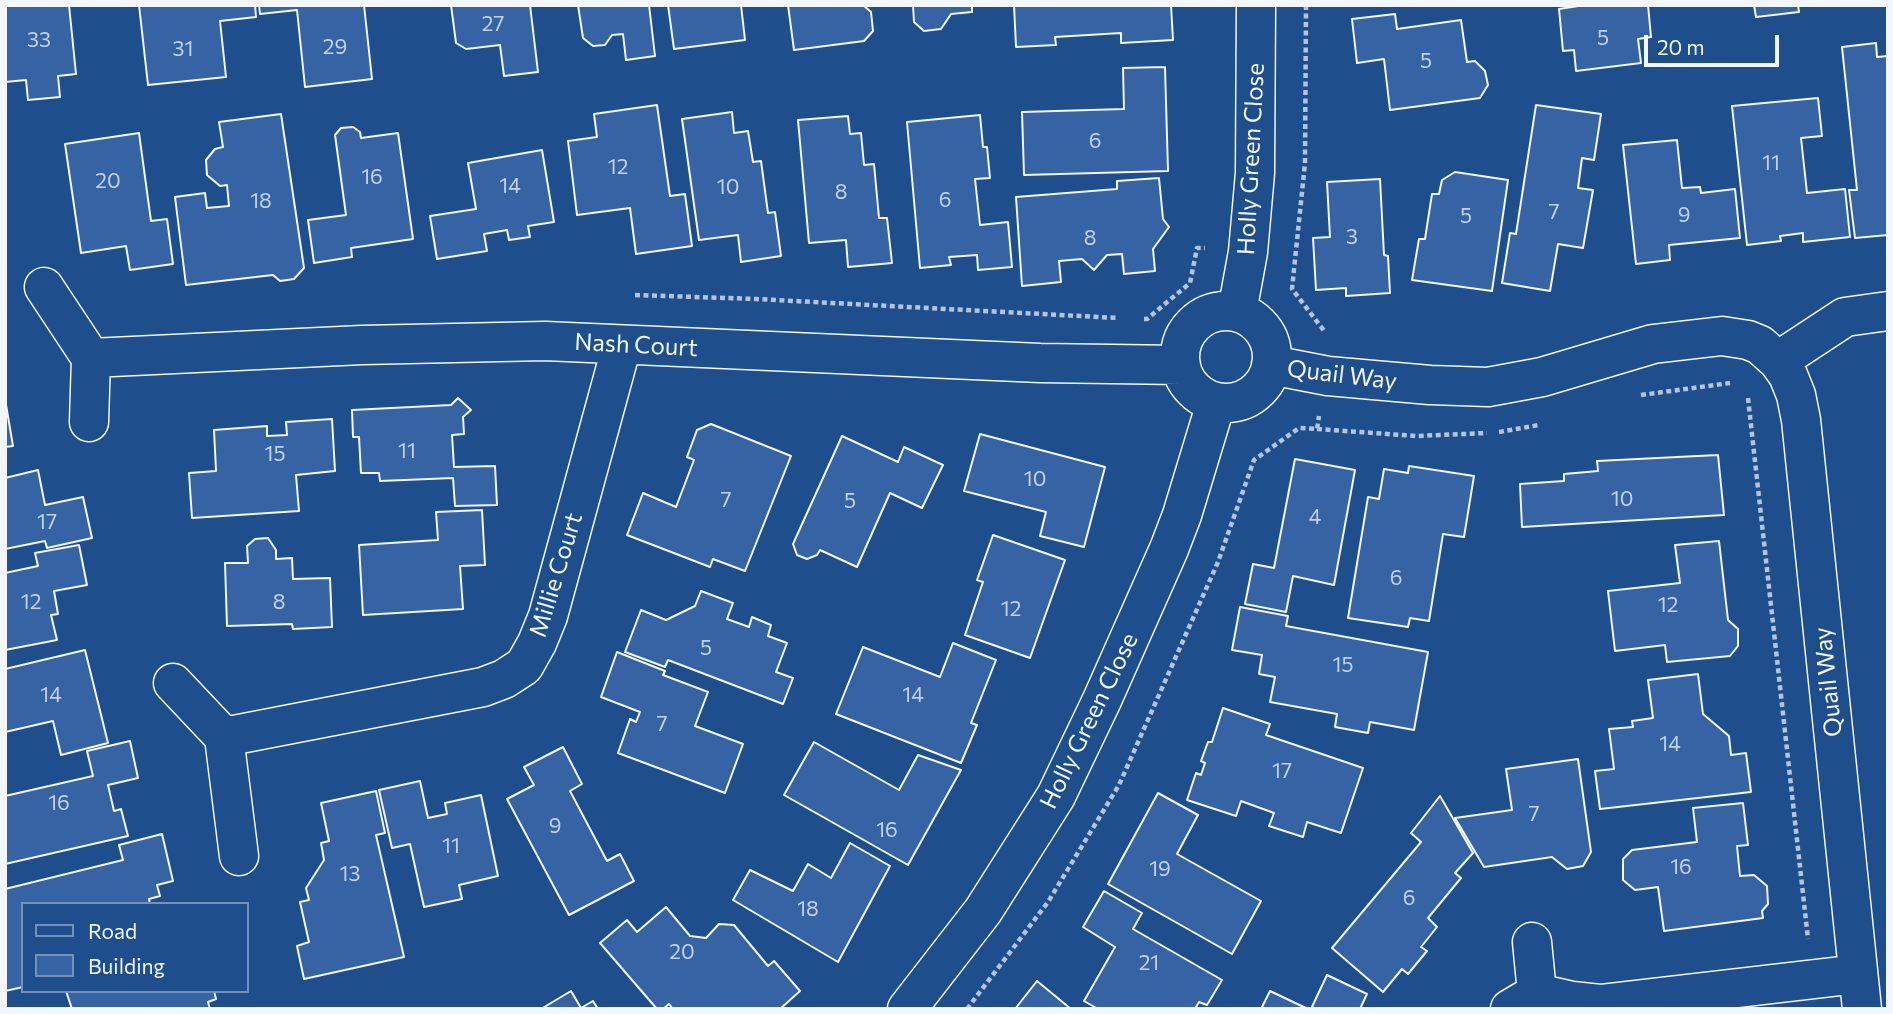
<!DOCTYPE html>
<style>
body{margin:0}
#map{position:relative;width:1893px;height:1014px;overflow:hidden;background:#1f4e8c;font-family:Commissioner,sans-serif}
canvas{display:block}
.frame{position:absolute;inset:0;border:7px solid #f2f6ff;pointer-events:none}
.legend{position:absolute;left:21px;top:902px;width:228px;height:91px;box-sizing:border-box;background:#1f4e8c;border:2px solid #7391ba;margin:0;padding:9px 12px;list-style:none;font-size:21px;color:#f2f6ff}
.legend li{display:flex;align-items:center;gap:14px;height:35px}
.legend b{width:35px;border:2px solid #7391ba}
.scale{position:absolute;left:1644px;top:35px;width:135px;height:32px;box-sizing:border-box;border:4px solid #f2f6ff;border-top:0;padding-left:9px;font-size:21px;line-height:24px;white-space:nowrap;color:#f2f6ff;-webkit-text-stroke:5px #1f4e8c;paint-order:stroke}
</style>
<div id="map">
<canvas width="1893" height="1014"></canvas>
<div class="frame"></div>
<ul class="legend">
<li><b style="height:9px;background:#1f4e8c"></b>Road</li>
<li><b style="height:19px;background:#3563a3"></b>Building</li>
</ul>
<div class="scale">20 m</div>
</div>
<script>
const ctx = document.querySelector('canvas').getContext('2d');
ctx.lineJoin = 'round';
function fill(path, color) { ctx.fillStyle = color; ctx.fill(path, 'evenodd'); }
const poly = rows => new Path2D(rows.map(r => 'M' + r).join(''));
function stroke(path, color, width, dash) { ctx.strokeStyle = color; ctx.lineWidth = width; ctx.lineCap = dash ? 'butt' : 'round'; ctx.setLineDash(dash || []); ctx.stroke(path); }
function label(font, color, halo, rows, align = 'center') {
  ctx.font = font + ' Commissioner,sans-serif'; ctx.lineWidth = 5; ctx.setLineDash([]); ctx.textBaseline = 'middle'; ctx.strokeStyle = halo; ctx.fillStyle = color; for (const [text, x, y, turn = 0] of rows) {
    ctx.save(); ctx.translate(x, y); ctx.rotate((+turn || 0) * Math.PI / 180); ctx.textAlign = isNaN(turn) ? turn : align; if (halo) ctx.strokeText(text, 0, 0); ctx.fillText(text, 0, 0); ctx.restore();
  }
}
const building = poly([
 [5,5,69,5,76,74,58,76,60,97,28,100,26,80,5,82,5,5],
 [139,5,255,5,256,17,220,21,226,77,148,85,139,5],
 [259,5,364,5,372,79,305,87,297,10,260,14,259,5],
 [451,5,530,5,538,72,504,76,500,45,466,49,456,43,451,5],
 [578,5,649,5,655,56,626,60,623,34,612,35,605,45,593,46,583,38,578,5],
 [668,5,741,5,745,40,674,49,668,5],
 [788,5,863,5,871,12,873,31,864,41,794,50,788,5],
 [913,5,972,5,972,12,951,14,941,29,924,31,914,22,913,5],
 [1014,5,1171,5,1173,40,1121,43,1121,33,1055,37,1056,45,1016,47,1014,5],
 [1585,5,1648,5,1651,37,1638,39,1641,63,1576,71,1574,50,1563,51,1559,9,1585,5],
 [1754,5,1798,5,1799,12,1756,17,1754,5],
 [1395,14,1397,29,1461,20,1467,62,1475,61,1485,71,1488,85,1480,98,1390,110,1384,59,1357,63,1352,19,1395,14],
 [1876,43,1877,57,1888,56,1888,235,1855,238,1849,190,1857,190,1842,47,1876,43],
 [1165,67,1168,171,1024,175,1022,112,1124,109,1123,68,1165,67],
 [1818,98,1822,136,1801,138,1807,193,1845,189,1850,237,1803,242,1803,233,1780,236,1781,241,1747,245,1732,106,1818,98],
 [657,105,670,196,685,194,692,246,636,254,630,208,577,215,568,141,597,137,594,114,657,105],
 [1536,105,1601,114,1594,160,1582,158,1578,188,1593,190,1583,248,1558,244,1550,291,1502,283,1510,233,1516,234,1536,105],
 [732,112,734,133,748,131,753,162,761,161,768,213,775,212,781,256,741,262,738,235,699,240,682,119,732,112],
 [281,114,304,268,294,279,280,281,273,275,186,285,175,197,205,193,207,208,229,206,227,185,220,186,207,175,206,160,215,149,223,147,219,122,281,114],
 [980,115,983,147,987,147,990,178,975,179,980,225,1008,222,1012,267,978,270,977,255,949,257,951,265,920,268,907,122,980,115],
 [848,116,850,134,861,133,864,165,874,164,879,218,887,218,892,263,848,267,846,240,809,243,798,120,848,116],
 [353,127,360,132,361,138,398,133,413,239,351,248,352,257,314,263,308,220,346,215,335,135,341,128,353,127],
 [139,133,151,221,167,219,173,264,130,270,126,246,81,253,65,144,139,133],
 [1677,140,1682,188,1700,187,1701,193,1735,189,1740,238,1669,245,1670,260,1636,264,1623,145,1677,140],
 [542,150,554,222,528,226,530,237,509,240,507,230,484,234,487,251,437,259,430,216,476,209,468,163,542,150],
 [1455,172,1508,180,1492,291,1412,280,1419,239,1425,239,1432,194,1439,194,1442,180,1455,172],
 [1159,178,1163,219,1169,227,1153,249,1155,271,1124,274,1122,254,1107,255,1094,270,1082,259,1059,261,1061,282,1022,286,1016,197,1117,189,1117,181,1159,178],
 [1380,179,1384,255,1388,256,1390,293,1346,296,1346,288,1316,290,1313,238,1330,237,1327,182,1380,179],
 [458,398,471,410,463,417,464,434,452,435,454,467,495,466,497,505,455,506,453,478,380,481,379,473,361,473,359,437,353,437,352,410,451,405,458,398],
 [5,399,13,446,5,447,5,399],
 [332,419,335,471,296,475,299,511,192,518,189,473,216,471,214,430,267,426,267,436,287,435,286,422,332,419],
 [711,424,791,456,745,571,713,559,710,567,627,535,643,493,676,507,694,460,687,457,697,430,711,424],
 [980,434,1105,467,1084,547,1040,536,1046,512,964,491,980,434],
 [842,436,898,462,904,447,943,465,922,508,890,493,857,567,820,550,817,555,807,559,797,555,793,544,842,436],
 [1718,455,1724,515,1522,527,1520,484,1564,481,1564,474,1598,471,1597,461,1718,455],
 [1295,459,1355,470,1334,585,1293,576,1286,612,1245,604,1253,564,1274,568,1295,459],
 [1409,466,1474,476,1464,537,1443,534,1429,621,1410,618,1408,627,1348,618,1368,497,1379,499,1384,469,1408,473,1409,466],
 [38,470,45,505,83,497,92,538,47,548,45,541,5,549,5,478,38,470],
 [482,510,485,565,460,566,463,609,363,615,359,545,438,540,436,512,482,510],
 [993,535,1065,560,1030,658,965,635,983,582,977,580,993,535],
 [268,538,276,550,276,559,292,558,293,579,330,578,332,627,293,629,292,624,227,626,225,563,248,563,247,546,255,539,268,538],
 [1719,541,1728,620,1738,629,1738,646,1730,656,1667,662,1665,645,1615,651,1608,591,1680,583,1675,545,1719,541],
 [79,545,87,585,54,591,58,614,51,615,57,640,5,650,5,573,38,566,35,553,79,545],
 [701,591,733,603,727,619,749,627,752,617,771,625,768,636,787,643,776,672,793,678,783,704,668,660,665,667,625,652,641,610,666,620,695,606,701,591],
 [1240,607,1288,616,1286,626,1428,652,1414,730,1370,722,1368,733,1335,727,1337,714,1270,702,1275,677,1259,674,1262,655,1232,650,1240,607],
 [953,643,996,660,971,723,977,725,961,763,836,714,863,647,940,677,953,643],
 [85,650,108,743,61,755,53,721,5,732,5,669,85,650],
 [617,652,665,671,663,675,708,692,695,726,743,744,725,793,618,753,630,719,636,722,640,712,601,697,617,652],
 [1698,674,1703,714,1729,736,1731,755,1746,753,1751,792,1600,809,1595,771,1614,769,1609,729,1633,727,1632,721,1653,718,1648,680,1698,674],
 [1223,708,1270,724,1266,735,1363,768,1341,833,1307,822,1303,837,1269,826,1274,813,1241,801,1236,816,1187,800,1196,773,1201,775,1205,763,1201,761,1208,742,1212,742,1223,708],
 [130,741,138,778,108,785,114,811,121,809,128,836,5,864,5,796,93,776,87,751,130,741],
 [814,742,899,790,918,755,961,770,908,865,784,795,814,742],
 [563,747,582,784,570,791,607,861,620,854,634,881,569,915,507,799,534,785,524,767,563,747],
 [1578,759,1591,852,1583,866,1567,869,1552,857,1484,867,1455,818,1512,810,1506,769,1578,759],
 [420,781,428,818,447,814,445,803,481,795,498,876,459,885,462,899,424,907,410,844,392,848,379,790,420,781],
 [376,791,385,833,376,835,404,957,304,979,297,946,309,942,300,902,309,900,306,888,324,860,321,843,329,841,321,803,376,791],
 [1158,793,1198,815,1177,854,1261,901,1232,954,1108,884,1158,793],
 [1440,796,1473,853,1455,873,1461,878,1428,918,1437,927,1421,947,1427,951,1408,974,1402,969,1383,992,1332,948,1421,842,1411,833,1440,796],
 [1743,803,1748,845,1737,846,1740,876,1754,875,1767,886,1768,904,1762,911,1763,918,1664,931,1658,887,1635,890,1623,880,1623,859,1632,850,1697,842,1693,808,1743,803],
 [162,834,173,881,157,885,160,896,149,899,150,904,23,904,23,987,5,991,5,889,123,860,119,845,162,834],
 [850,843,890,866,838,962,733,900,750,870,793,891,808,864,831,878,850,843],
 [1104,891,1142,913,1133,929,1222,980,1207,1005,1199,1002,1195,1009,1098,1009,1084,1001,1115,947,1083,927,1104,891],
 [666,907,690,936,706,938,719,924,734,925,768,966,774,961,800,991,780,1009,673,1009,669,1004,663,1009,657,1009,600,943,627,920,637,932,666,907],
 [1327,975,1367,994,1360,1009,1311,1009,1327,975],
 [1037,981,1071,1009,1015,1009,1037,981],
 [66,991,214,991,216,999,208,1002,210,1009,72,1009,66,991],
 [571,991,581,1008,593,1001,598,1009,541,1009,571,991],
 [1270,991,1308,1009,1261,1009,1270,991]
]);
const path = poly([
 [1306,5,1305,163,1292,289,1325,332],
 [635,295,756,299,1118,318],
 [1144,319,1147,319,1190,283,1197,248,1205,248],
 [1641,395,1730,383],
 [1748,398,1808,939],
 [1317,429,1416,436,1487,433],
 [1499,432,1539,425],
 [967,1009,1048,902,1119,785,1218,562,1254,460,1299,428,1317,429,1319,416]
]);
const minor = poly([
 [44,287,91,358,89,422],
 '1180 357a46 46 0 1 1 92 0a46 46 0 1 1-92 0Z',
 [1237,312,1248,252,1255,173,1256,5],
 [91,358,362,345,545,341,1040,363,1181,365],
 [1778,361,1845,317,1888,311],
 [1271,365,1328,376,1430,385,1488,387,1542,377,1653,344,1722,336,1748,340,1760,345,1778,361,1788,375,1796,395,1801,420,1862,1009],
 [173,683,224,737,239,856],
 [224,737,483,687,504,679,524,666,537,643,548,616,622,345],
 [1537,993,1572,1001,1600,1004,1858,974],
 [907,1009,983,911,1056,796,1102,700,1169,549,1182,515,1216,403],
 [1510,1009,1537,993,1532,942]
]);
const numberNames = [
 ["27",493,24],
 ["5",1603,38],
 ["33",39,40],
 ["29",335,47],
 ["31",183,49],
 ["5",1426,61],
 ["6",1095,141],
 ["11",1771,163],
 ["12",618,167],
 ["16",372,177],
 ["20",108,181],
 ["14",510,186],
 ["10",728,187],
 ["8",841,192],
 ["6",945,200],
 ["18",261,201],
 ["7",1554,212],
 ["9",1684,215],
 ["5",1466,216],
 ["3",1352,237],
 ["8",1090,238],
 ["11",407,451],
 ["15",275,454],
 ["10",1035,479],
 ["10",1622,499],
 ["7",726,500],
 ["5",850,501],
 ["4",1315,517],
 ["17",47,522],
 ["6",1396,578],
 ["12",31,602],
 ["8",279,602],
 ["12",1668,605],
 ["12",1011,609],
 ["5",706,648],
 ["15",1343,665],
 ["14",51,695],
 ["14",913,695],
 ["7",662,724],
 ["14",1670,744],
 ["17",1282,771],
 ["16",59,803],
 ["7",1534,814],
 ["9",555,826],
 ["16",887,830],
 ["11",451,846],
 ["16",1681,867],
 ["19",1160,869],
 ["13",350,874],
 ["6",1409,898],
 ["18",808,909],
 ["20",682,952],
 ["21",1149,963]
];
const streetNames = [
 ["Holly Green Close",1251,159,-87],
 ["Nash Court",636,345,3],
 ["Quail Way",1342,375,7],
 ["Millie Court",556,575,-73],
 ["Quail Way",1828,682,-96],
 ["Holly Green Close",1089,721,-64]
];
fill(building, '#3563a3');
stroke(building, '#f2f6ff', 2);
stroke(minor, '#f2f6ff', 41);
stroke(path, '#b3c4dc', 4.5, [5, 3.5]);
stroke(minor, '#1f4e8c', 38);
label('21px', '#c3d1e8', null, numberNames);
label('24px', '#f2f6ff', '#1f4e8c', streetNames);
</script>
